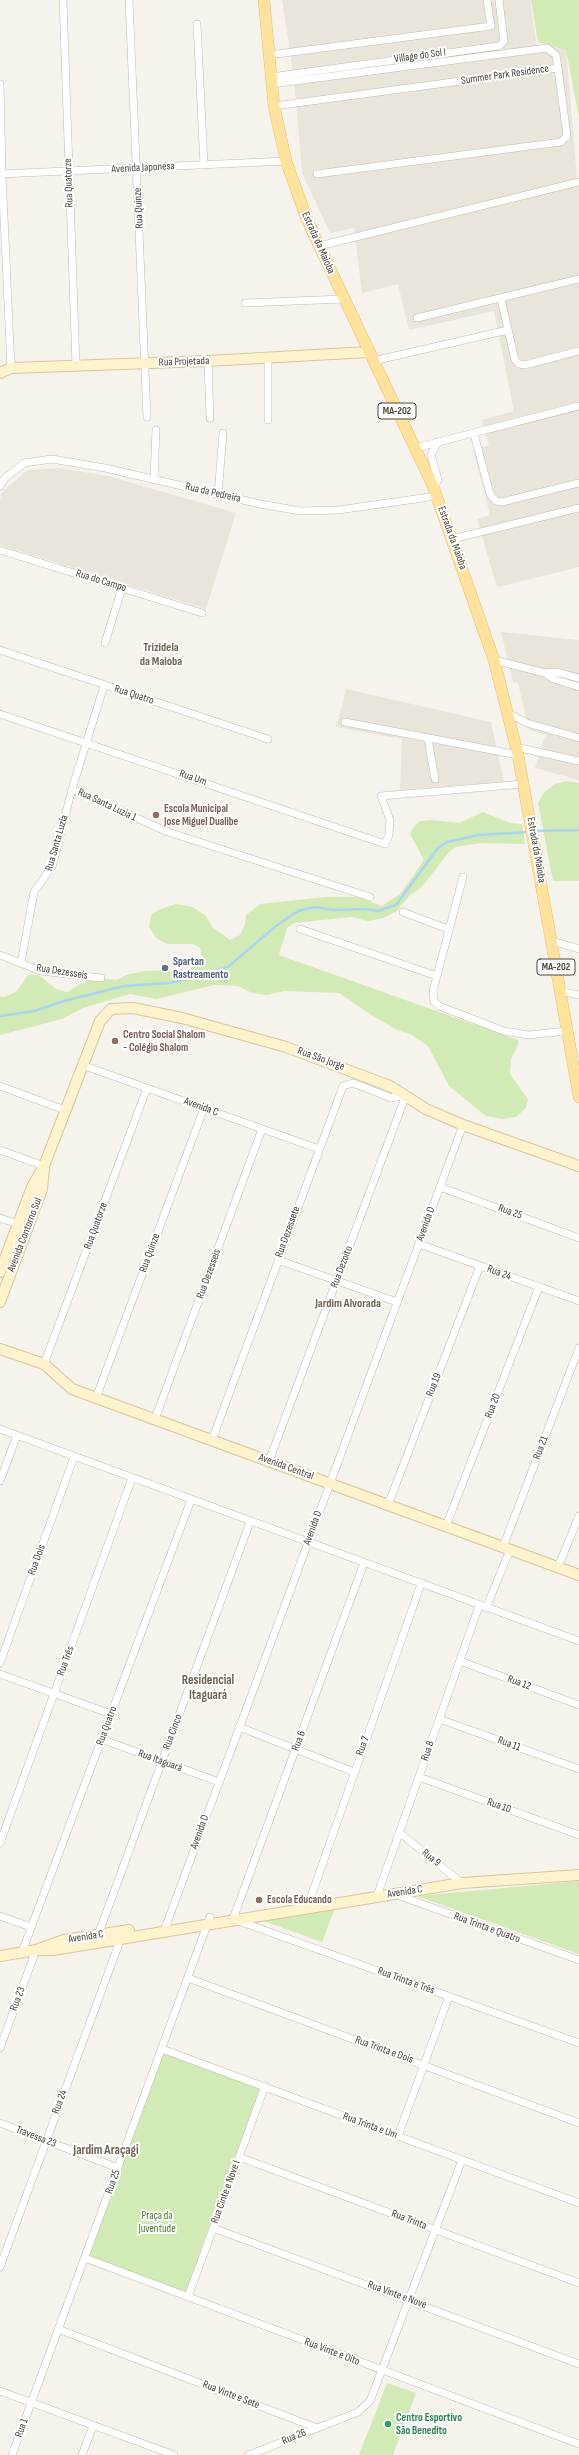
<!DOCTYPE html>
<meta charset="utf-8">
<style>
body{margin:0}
canvas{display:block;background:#f6f3ec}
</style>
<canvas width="579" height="2455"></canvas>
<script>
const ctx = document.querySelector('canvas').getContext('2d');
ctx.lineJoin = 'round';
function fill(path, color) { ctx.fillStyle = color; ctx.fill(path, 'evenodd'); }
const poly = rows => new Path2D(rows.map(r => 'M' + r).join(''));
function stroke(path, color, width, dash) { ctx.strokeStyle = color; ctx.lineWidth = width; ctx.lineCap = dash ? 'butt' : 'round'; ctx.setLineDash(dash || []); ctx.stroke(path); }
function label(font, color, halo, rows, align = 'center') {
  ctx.font = font + ' "Sofia Sans Condensed",sans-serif'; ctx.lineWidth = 4; ctx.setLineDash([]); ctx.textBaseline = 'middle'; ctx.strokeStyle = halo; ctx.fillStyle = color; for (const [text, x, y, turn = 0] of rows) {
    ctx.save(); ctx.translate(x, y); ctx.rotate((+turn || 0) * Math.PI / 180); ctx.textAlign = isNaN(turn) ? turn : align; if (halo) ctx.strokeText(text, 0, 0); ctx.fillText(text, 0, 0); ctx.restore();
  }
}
const residential = poly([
 [282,0,530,0,537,47,551,45,566,50,577,178,579,177,579,567,497,587,477,519,490,515,473,449,489,446,482,420,514,411,494,311,409,330,398,284,362,293,354,228,330,233,302,173,294,78],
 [58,468,108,476,236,513,206,609,0,545,0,499,3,491,28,470],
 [501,632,579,640,579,780,535,768,544,738,547,735,529,730,518,683,513,682],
 [346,689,491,722,504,782,400,790,402,739,336,727]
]);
const green = poly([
 [531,0,579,0,579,118,566,50,538,42],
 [567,781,579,783,579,881,553,881,538,803,544,793,555,784],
 [483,812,510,823,522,824,525,844,481,843,456,847,449,852,421,888,410,895,397,911,383,918,368,921,351,917,294,923,287,928,279,955,518,1040,518,1045,511,1059,510,1074,528,1099,526,1108,516,1117,502,1119,486,1116,449,1086,428,1046,412,1035,397,1030,373,1016,339,993,284,991,267,995,252,993,238,986,214,985,157,999,130,994,83,1008,62,1019,0,1035,0,996,4,997,16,992,28,975,39,975,56,989,67,992,80,984,101,978,117,980,126,975,144,971,185,970,196,967,202,957,200,948,193,944,167,944,156,938,149,927,151,915,158,910,176,904,193,907,206,916,212,927,230,940,240,935,245,924,246,915,260,904,325,897,358,897,382,906,401,893,424,860,410,834,414,827,420,821,432,820,459,823],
 [579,1881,579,1954,417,1896],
 [335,1908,322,1942,261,1920],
 [162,2049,265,2086,188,2297,85,2258],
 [387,2383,416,2393,393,2455,359,2455]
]);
const stream = poly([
 [534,831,579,830],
 [0,1016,35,1011,64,1001,124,986,170,983,204,975,228,967,276,926,298,911,315,907,333,910,366,909,378,911,396,905,438,848,447,842,479,835,529,832]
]);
const street = poly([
 [63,0,76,366],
 [129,0,147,417],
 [197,24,204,165],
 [269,55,491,26,487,0],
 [271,77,499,46,504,41,499,0],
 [0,84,2,174,11,368],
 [272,84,547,48,556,55,558,68],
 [274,106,558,68,567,136,561,142,317,174],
 [0,174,286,161],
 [319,246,579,182],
 [501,299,515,360,519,364,525,365,579,351],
 [245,303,343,299],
 [417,318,579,279],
 [268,359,268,420],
 [208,361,210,418],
 [373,361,508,330],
 [474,434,490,494,496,501,502,502,579,483],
 [415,448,579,406],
 [154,479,156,430],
 [0,486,4,479,24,463,52,459,105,468,260,504,300,511,338,510,437,496],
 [433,486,438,480,431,455,438,442],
 [218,495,223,433],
 [452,539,579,508],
 [0,550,202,613],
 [105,643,122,588],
 [0,650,268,739],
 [494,660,545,673,556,672,579,678],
 [545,673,554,679,579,687],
 [508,713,527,723,579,738],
 [0,714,385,844,389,835,390,820,381,796,524,784],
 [345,722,518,755],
 [428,739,435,779],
 [516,747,579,761],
 [72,789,168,832,370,897],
 [463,877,433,991,434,1002,439,1006,504,1031,528,1035,567,1031],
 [403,912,448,929],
 [300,929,437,976],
 [552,941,579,949],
 [0,955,41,971,101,978],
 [21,963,34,892,52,867,72,789,104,686],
 [560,991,579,995],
 [82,1065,319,1149],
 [0,1086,65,1110],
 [0,1150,44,1166],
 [440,1187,579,1238],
 [0,1218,18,1224],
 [419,1244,579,1301],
 [278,1260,397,1302],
 [44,1364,147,1088],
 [96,1398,204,1108],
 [155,1419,262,1129],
 [0,1429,579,1641],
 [212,1440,343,1086,353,1083,391,1098,406,1095],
 [269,1461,406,1095],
 [0,1481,17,1435],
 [388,1505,480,1266],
 [446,1526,539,1287],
 [503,1547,579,1348],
 [364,1563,233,1919,579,2043],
 [558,1567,579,1516],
 [486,1608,510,1550],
 [460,1661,579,1705],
 [0,1663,74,1457],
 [0,1674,111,1714],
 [439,1719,579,1769],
 [239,1727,354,1772],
 [101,1739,219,1782],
 [419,1777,579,1835],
 [400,1833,462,1883],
 [0,1843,132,1478],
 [397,1895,579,1960],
 [377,1896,479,1606],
 [307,1908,421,1584],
 [0,1916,31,1927],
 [164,1931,463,1125],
 [97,1938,250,1522],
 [22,1952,191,1500],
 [188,1978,579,2123],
 [0,2048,36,1950],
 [162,2049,579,2203],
 [0,2123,118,2168],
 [398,2136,449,1996],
 [239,2157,579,2283],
 [213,2228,579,2364],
 [85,2258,579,2444],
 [0,2267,121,1938],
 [188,2297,265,2086],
 [58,2329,317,2428],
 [0,2391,174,2455],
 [12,2455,210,1917],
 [82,2455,93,2426],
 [249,2455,358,2412,370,2401,462,2160]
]);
const secondary = poly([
 [0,373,11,368,208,361,368,352],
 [0,1272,32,1187,44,1166,100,1021,111,1009,133,1008,182,1018,286,1047,390,1086,426,1109,463,1125,579,1166],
 [0,1302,42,1189,44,1168],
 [0,1349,44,1364,72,1389,579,1575],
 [36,1950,53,1950,462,1883,579,1875],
 [0,1956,36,1950,64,1940,129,1930]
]);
const primary = poly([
 [264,0,274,106,286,161,308,222,433,486,494,660,518,755,579,1097]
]);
const markers = [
 [156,815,4,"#8d6e63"],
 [165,968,4,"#5c6f8a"],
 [115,1041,4,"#8d6e63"],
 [259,1900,4,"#8d6e63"],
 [388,2424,4,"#2e9e5b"]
];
const shields = [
 [397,411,38],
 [556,967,38]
];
const shieldNames = [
 ["MA-202",397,411],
 ["MA-202",556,967]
];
const streetNames = [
 ["Village do Sol I",420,56,-8],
 ["Summer Park Residence",505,75,-8],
 ["Avenida Japonesa",143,168,-3],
 ["Rua Quatorze",69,183,-92],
 ["Rua Quinze",139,208,-93],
 ["Estrada da Maioba",318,243,66],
 ["Rua Projetada",184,362,-2],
 ["Rua da Pedreira",213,493,13],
 ["Estrada da Maioba",452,538,70],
 ["Rua do Campo",101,581,17],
 ["Rua Quatro",134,695,18],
 ["Rua Um",193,778,19],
 ["Rua Santa Luzia 1",107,805,25],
 ["Rua Santa Luzia",57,843,-74],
 ["Estrada da Maioba",536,850,80],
 ["Rua Dezesseis",62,972,9],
 ["Rua São Jorge",321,1059,20],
 ["Avenida C",201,1107,20],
 ["Rua 25",510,1212,20],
 ["Avenida D",426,1224,-70],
 ["Rua Quatorze",96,1226,-70],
 ["Rua Dezessete",288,1232,-70],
 ["Avenida Contorno Sul",25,1235,-69],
 ["Rua Quinze",150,1253,-70],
 ["Rua Dezoito",342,1267,-69],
 ["Rua 24",499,1273,20],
 ["Rua Dezesseis",209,1274,-70],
 ["Rua 19",434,1385,-69],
 ["Rua 20",493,1406,-69],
 ["Rua 21",541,1448,-69],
 ["Avenida Central",286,1467,20],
 ["Avenida D",313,1528,-70],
 ["Rua Dois",37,1560,-70],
 ["Rua Três",66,1661,-70],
 ["Rua 12",519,1683,20],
 ["Rua Quatro",107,1726,-70],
 ["Rua Cinco",173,1732,-70],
 ["Rua 6",299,1741,-70],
 ["Rua 11",509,1744,20],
 ["Rua 7",363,1746,-70],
 ["Rua 8",428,1751,-71],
 ["Rua Itaguará",160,1761,20],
 ["Rua 10",499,1806,20],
 ["Avenida D",200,1832,-70],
 ["Rua 9",431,1858,39],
 ["Avenida C",405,1892,-9],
 ["Rua Trinta e Quatro",487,1928,20],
 ["Avenida C",86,1937,-9],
 ["Rua Trinta e Três",406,1981,20],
 ["Rua 23",18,1999,-70],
 ["Rua Trinta e Dois",384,2050,20],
 ["Rua 24",60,2102,-70],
 ["Rua Trinta e Um",370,2126,20],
 ["Travessa 23",36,2137,21],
 ["Rua 25",113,2182,-70],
 ["Rua Cinte e Nove I",226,2192,-70],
 ["Rua Trinta",409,2220,21],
 ["Rua Vinte e Nove",397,2295,20],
 ["Rua Vinte e Oito",332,2352,21],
 ["Rua Vinte e Sete",231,2395,21],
 ["Rua 1",22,2428,-70],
 ["Rua 26",294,2437,-22]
];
const educationNames = [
 ["Escola Municipal",164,809],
 ["Jose Miguel Dualibe",164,822],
 ["Centro Social Shalom",123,1035],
 ["- Colégio Shalom",123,1048],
 ["Escola Educando",267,1900]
];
const serviceNames = [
 ["Spartan",173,962],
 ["Rastreamento",173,975]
];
const parkNames = [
 ["Praça da",157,2216],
 ["Juventude",157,2229]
];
const leisureNames = [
 ["Centro Esportivo",396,2418],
 ["São Benedito",396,2431]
];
const neighbourhoodNames = [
 ["Trizidela",161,648],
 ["da Maioba",161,662],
 ["Jardim Alvorada",348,1304]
];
const quarterNames = [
 ["Residencial",208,1681],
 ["Itaguará",208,1696],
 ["Jardim Araçagi",106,2151]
];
fill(residential, '#eae5da');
fill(green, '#d2eab5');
stroke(stream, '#a9d4f2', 2.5);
stroke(street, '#c2bbae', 8);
stroke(secondary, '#d6c79b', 12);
stroke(primary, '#e6c16a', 12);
stroke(street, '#fff', 7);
stroke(secondary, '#fff3cd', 10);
stroke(primary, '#ffe39c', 11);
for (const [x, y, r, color] of markers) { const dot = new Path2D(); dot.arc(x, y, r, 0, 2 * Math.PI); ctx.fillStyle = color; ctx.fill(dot); stroke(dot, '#fff', 1.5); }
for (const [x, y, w] of shields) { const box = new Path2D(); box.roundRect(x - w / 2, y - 8, w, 16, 3); ctx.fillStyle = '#fff'; ctx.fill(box); stroke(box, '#4b4439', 1); }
label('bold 10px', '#4b4439', null, shieldNames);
label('11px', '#4b4439', '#fff', streetNames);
label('bold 11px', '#785e54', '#fff', educationNames, 'left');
label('bold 11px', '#4e5e75', '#fff', serviceNames, 'left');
label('11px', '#4a7f2a', '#fff', parkNames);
label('bold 11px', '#27864d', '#fff', leisureNames, 'left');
label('bold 12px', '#6e6250', '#fff', neighbourhoodNames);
label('bold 13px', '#6e6250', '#fff', quarterNames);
</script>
